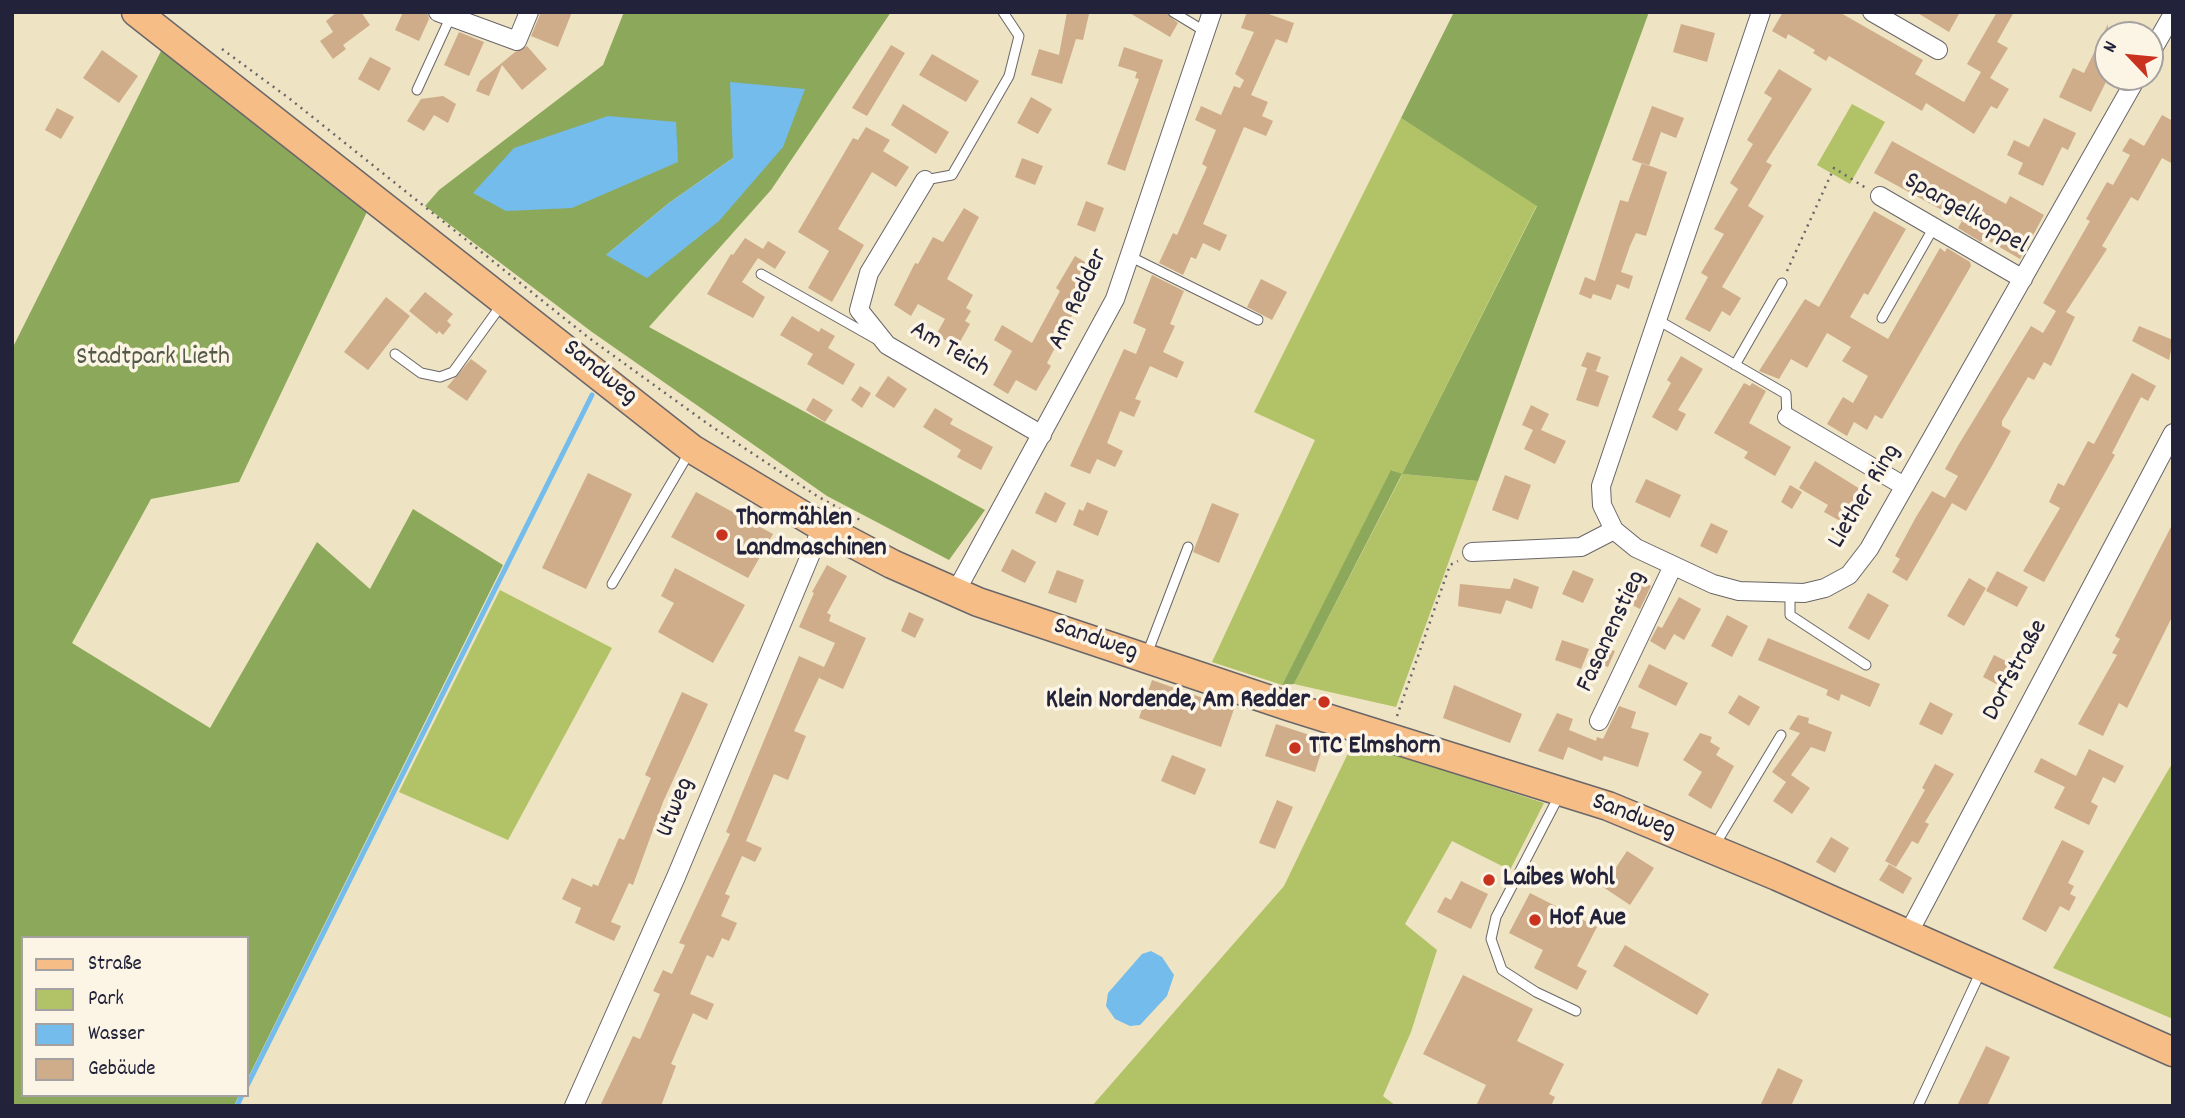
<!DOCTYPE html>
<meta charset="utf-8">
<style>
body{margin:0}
#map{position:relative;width:2185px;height:1118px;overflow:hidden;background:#eee3c2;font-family:Dekko,sans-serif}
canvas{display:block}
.frame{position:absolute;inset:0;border:14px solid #22223b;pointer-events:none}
.legend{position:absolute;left:21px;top:936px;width:228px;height:161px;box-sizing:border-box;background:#fcf5e5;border:2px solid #a5a1a1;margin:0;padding:9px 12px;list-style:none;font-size:21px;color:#22223b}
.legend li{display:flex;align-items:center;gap:14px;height:35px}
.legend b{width:35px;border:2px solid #a5a1a1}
.north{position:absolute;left:2094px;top:21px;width:70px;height:70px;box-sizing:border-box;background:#fcf5e5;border:2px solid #a5a1a1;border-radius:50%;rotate:296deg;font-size:19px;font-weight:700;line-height:28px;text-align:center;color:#22223b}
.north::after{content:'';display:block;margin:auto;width:24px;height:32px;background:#c8321e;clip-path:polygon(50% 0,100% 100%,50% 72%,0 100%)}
</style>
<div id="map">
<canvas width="2185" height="1118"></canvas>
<div class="frame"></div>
<ul class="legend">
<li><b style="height:9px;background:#f6be86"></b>Straße</li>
<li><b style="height:19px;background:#b1c366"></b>Park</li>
<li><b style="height:19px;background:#73bcec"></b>Wasser</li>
<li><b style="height:19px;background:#cfad8a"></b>Gebäude</li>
</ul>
<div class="north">N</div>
</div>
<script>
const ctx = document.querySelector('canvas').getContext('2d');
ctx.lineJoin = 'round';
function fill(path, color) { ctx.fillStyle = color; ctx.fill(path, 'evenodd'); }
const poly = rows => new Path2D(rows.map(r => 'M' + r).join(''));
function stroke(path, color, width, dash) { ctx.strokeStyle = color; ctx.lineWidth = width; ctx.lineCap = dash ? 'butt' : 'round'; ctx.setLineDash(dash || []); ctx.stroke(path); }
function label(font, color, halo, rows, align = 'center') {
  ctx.font = font + ' Dekko,sans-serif'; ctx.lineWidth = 7; ctx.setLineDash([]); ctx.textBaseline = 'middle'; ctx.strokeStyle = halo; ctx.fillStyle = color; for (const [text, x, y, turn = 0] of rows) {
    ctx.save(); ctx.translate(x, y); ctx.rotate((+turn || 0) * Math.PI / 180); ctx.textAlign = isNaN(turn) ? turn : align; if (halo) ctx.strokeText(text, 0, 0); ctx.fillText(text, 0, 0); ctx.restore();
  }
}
const green = poly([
 [1852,104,1885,122,1850,184,1817,165],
 [1401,118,1537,205,1402,474,1478,481,1396,707,1294,684,1402,475,1392,470,1282,685,1212,662,1315,440,1254,412],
 [500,590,612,648,508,840,399,792],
 [1354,741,1544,803,1510,870,1452,841,1405,924,1437,950,1411,1032,1383,1096,1396,1106,1092,1106,1284,886],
 [2173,762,2173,1019,2053,968]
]);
const forest = poly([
 [624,12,891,12,771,190,649,327,985,510,949,560,827,496,592,332,425,206,439,190,603,65],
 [733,123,783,147,606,255,669,203,733,158],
 [1454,12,1649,12,1478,481,1402,474,1294,684,1282,685,1391,470,1402,474,1537,206,1401,118],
 [168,37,374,197,239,482,151,499,72,643,210,728,317,542,370,589,413,509,503,565,247,1080,247,938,23,938,23,1095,239,1095,234,1106,12,1106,12,349]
]);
const water = poly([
 [730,82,805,89,783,147,719,221,647,278,606,255,669,203,733,158],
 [608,116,676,122,678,162,572,208,506,211,473,193,514,148],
 [1151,951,1162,957,1174,975,1167,996,1140,1025,1130,1026,1115,1019,1106,1006,1108,993,1142,954]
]);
const stream = poly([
 [247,1086,592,395],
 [237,1106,242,1095]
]);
const building = poly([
 [337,12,361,12,370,25,343,45,346,49,333,59,320,41,333,32,326,21],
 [403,12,427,12,429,19,419,41,395,30],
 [541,12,572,12,558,47,531,36],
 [1067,12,1089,14,1083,40,1076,39,1062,84,1031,75,1039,49,1059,55],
 [1128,12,1165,12,1178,23,1170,37],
 [1247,12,1263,12,1294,23,1287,43,1276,39,1251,95,1268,102,1262,116,1273,121,1266,136,1244,127,1203,224,1227,235,1220,251,1203,243,1196,259,1191,257,1183,275,1159,263,1173,233,1177,235,1207,167,1202,164,1216,130,1195,120,1201,106,1221,115,1234,86,1240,88,1244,80,1235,74,1254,32,1241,28],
 [1783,12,1839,12,1923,60,1915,74,1964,102,1981,72,1967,64,1997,12,2014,12,1997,42,2008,48,1990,78,2009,89,1997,109,1991,106,1974,134,1926,103,1922,111,1829,56,1826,61,1813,53,1815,50,1788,34,1786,39,1772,31],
 [1916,12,1960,12,1949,32],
 [1681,24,1715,33,1707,62,1673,52],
 [2108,24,2108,78,2091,112,2059,97,2073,68,2084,73],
 [459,32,484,42,469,76,444,65],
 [891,45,905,53,867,116,852,108],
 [527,46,547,69,522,90,502,65,489,96,476,91,480,81,515,52],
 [1124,47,1163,60,1125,171,1107,164,1139,79,1135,78,1137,72,1118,66],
 [102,50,138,76,119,103,83,78],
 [932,54,979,81,966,102,919,75],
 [370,57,391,68,379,91,358,79],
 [1779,69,1812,89,1766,162,1772,165,1748,206,1764,216,1722,287,1741,298,1730,316,1722,311,1710,332,1685,319,1708,277,1701,273,1724,234,1714,229,1738,189,1730,183,1753,144,1747,140,1772,98,1764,93],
 [443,96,456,104,448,123,434,115,424,131,407,121,421,99],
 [1031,97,1052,109,1038,134,1017,123],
 [903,104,949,132,936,154,891,125],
 [1652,106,1684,118,1676,138,1661,132,1649,166,1632,160],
 [57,108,74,117,61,139,45,130],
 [2162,115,2173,121,2173,164,2162,158,2138,201,2131,197,2102,246,2107,249,2066,312,2075,317,2051,366,2044,362,2034,380,2028,377,2002,421,2002,426,2011,431,1993,464,1966,511,1952,503,1907,581,1892,572,1900,559,1895,556,1916,517,1932,491,1945,498,1958,476,1945,469,1959,444,2031,326,2043,333,2056,311,2043,303,2090,221,2086,219,2107,182,2113,185,2130,155,2122,151,2130,138,2144,146],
 [2044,118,2076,133,2068,150,2062,147,2043,186,2018,174,2023,163,2007,155,2014,140,2029,147],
 [866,127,890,140,883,151,909,167,896,187,872,172,845,217,838,229,864,245,832,302,808,288,829,251,798,232,853,138,858,140],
 [1892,141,2006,204,2010,196,2044,215,2020,259,1984,238,1981,242,1958,228,1962,221,1874,173],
 [1022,158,1043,166,1035,185,1015,177],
 [1642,163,1667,172,1646,236,1636,233,1630,246,1621,272,1633,276,1629,289,1617,284,1611,300,1593,294,1591,299,1579,294,1585,277,1595,281,1620,200,1628,202],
 [1086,201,1104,208,1095,232,1077,225],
 [964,208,979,217,947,279,973,295,966,308,971,311,965,321,970,324,957,347,936,335,945,319,918,304,911,316,894,305,915,263,918,264,933,237,943,242],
 [1874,211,1906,229,1868,295,1864,293,1850,317,1888,339,1940,248,1945,252,1947,248,1970,262,1971,266,1882,419,1875,415,1867,430,1854,422,1847,436,1827,424,1843,397,1853,403,1868,376,1842,361,1851,347,1827,333,1807,368,1791,359,1779,379,1759,371,1805,299,1819,307],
 [745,238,763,249,768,241,786,252,775,269,758,258,760,255,742,282,765,297,753,318,707,294,731,254,733,255],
 [1075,256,1090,265,1081,280,1092,287,1082,303,1079,302,1047,363,1051,366,1036,391,1016,380,1008,394,993,385,1012,351,994,340,1002,325,1032,343,1060,291,1056,288],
 [1152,275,1184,291,1170,324,1175,326,1163,352,1184,362,1177,378,1150,366,1135,399,1141,401,1134,417,1120,411,1107,443,1123,451,1115,467,1097,459,1090,474,1070,466,1124,349,1136,354,1146,329,1133,323],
 [1261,279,1287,292,1272,320,1247,307],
 [425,292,453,314,447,321,451,325,443,335,439,331,437,334,409,311],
 [386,297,410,316,368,370,344,352],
 [792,316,819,332,821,328,835,336,828,348,855,364,843,385,807,364,813,354,780,335],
 [2139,326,2173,340,2169,360,2132,341],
 [1587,352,1601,357,1596,371,1581,366],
 [1681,356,1703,369,1678,410,1686,414,1677,431,1652,417,1671,383,1667,380],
 [471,359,487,371,467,401,447,387],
 [1587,368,1609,376,1598,407,1576,400],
 [2132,373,2156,386,2148,401,2141,397,2112,453,2115,455,2044,582,2023,571,2060,508,2049,502,2058,483,2064,486,2088,441,2094,444],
 [888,376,907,389,894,408,875,396],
 [1744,383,1750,386,1752,383,1766,391,1749,423,1791,447,1775,476,1744,458,1748,452,1714,433],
 [860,386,871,393,862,408,851,400],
 [813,398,833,410,825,422,806,410],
 [1531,405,1549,414,1541,430,1566,441,1555,464,1524,449,1533,430,1522,425],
 [935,408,953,419,950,424,993,447,981,470,957,457,961,450,923,427],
 [1815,461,1873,497,1864,512,1859,509,1849,526,1824,512,1828,505,1799,488],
 [588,473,632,494,586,589,542,568],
 [1505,475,1531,485,1518,520,1492,510],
 [1646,479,1681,495,1670,518,1635,502],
 [1790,485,1802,492,1792,509,1781,502],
 [696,492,773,534,748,578,671,537],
 [1045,492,1066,503,1056,523,1035,513],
 [1087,502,1108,511,1098,536,1073,525,1079,509,1083,511],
 [1212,503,1239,514,1219,563,1193,552],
 [1711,523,1728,531,1717,554,1700,546],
 [2173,523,2173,615,2127,708,2119,703,2103,736,2078,724,2117,655,2112,653,2120,639,2115,636],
 [1012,549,1036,562,1025,583,1001,571],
 [827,565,847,576,827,613,831,615,829,621,866,638,843,689,819,678,835,643,799,627,814,593,812,592],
 [675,568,745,605,713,663,658,632,674,603,661,596],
 [1057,570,1084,580,1076,603,1048,593],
 [1573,570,1594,579,1583,603,1562,594],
 [1997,571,2028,587,2017,607,1986,591],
 [1634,577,1651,586,1640,609,1622,600],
 [1514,578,1539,587,1532,609,1506,600],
 [1969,578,1986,588,1964,626,1947,616],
 [1460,584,1510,589,1501,614,1458,606],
 [1868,593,1889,605,1869,640,1848,628],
 [1679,597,1701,609,1684,640,1674,634,1665,650,1650,641,1658,626,1662,628],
 [909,612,924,619,915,638,901,631],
 [1727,615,1748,626,1732,657,1711,646],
 [1768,638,1880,684,1870,707,1841,694,1839,701,1826,695,1828,690,1758,660],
 [1562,640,1589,649,1581,669,1555,660],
 [1600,646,1615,651,1608,667,1594,662],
 [1994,655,2012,664,2000,686,1983,677],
 [799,656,824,667,794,731,806,736,788,780,774,774,746,841,762,848,755,862,742,856,725,894,730,896,721,916,737,923,729,941,722,938,713,958,707,955,690,994,714,1004,707,1020,693,1013,671,1064,676,1066,661,1106,600,1106,633,1036,640,1039,660,994,653,991,663,970,672,974,685,945,679,943,730,834,726,832],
 [1649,664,1688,683,1676,706,1638,687],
 [1152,680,1234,709,1221,747,1139,718],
 [1454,685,1522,714,1510,743,1443,718],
 [682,692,708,704,663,802,633,885,629,883,611,922,621,926,614,941,575,923,581,908,562,899,572,878,592,887,593,884,598,886,619,838,624,840,651,778,645,775],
 [1739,695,1760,707,1749,726,1728,713],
 [1930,702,1953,714,1942,735,1919,724],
 [1619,706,1636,712,1631,728,1649,733,1638,767,1604,756,1602,761,1568,747,1563,760,1538,751,1557,713,1573,719,1569,730,1596,741,1597,737,1603,739],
 [1798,715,1809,718,1808,723,1832,732,1825,752,1811,747,1791,775,1810,788,1792,814,1773,801,1786,782,1772,772,1800,733,1789,729],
 [1276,724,1325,740,1315,772,1265,756],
 [1700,733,1712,737,1710,742,1720,748,1716,755,1734,766,1711,809,1688,795,1702,772,1683,760],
 [2089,749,2124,766,2115,783,2103,777,2091,802,2098,806,2089,825,2054,808,2065,787,2034,772,2041,758,2076,776],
 [1172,755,1206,769,1195,795,1161,781],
 [1935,764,1954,774,1925,822,1929,824,1918,844,1912,841,1896,867,1885,861,1925,790,1922,788],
 [1277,800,1293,807,1275,849,1259,843],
 [1831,837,1849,848,1835,873,1816,862],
 [2062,840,2084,851,2068,883,2074,886,2070,894,2076,897,2069,911,2060,906,2046,932,2022,919],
 [1627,851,1654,868,1630,905,1603,887],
 [1889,864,1912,878,1903,894,1879,880],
 [1461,881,1488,894,1471,929,1437,912,1445,897,1451,900],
 [1530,893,1597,927,1577,966,1587,971,1577,990,1534,968,1543,950,1509,933],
 [1625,945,1709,994,1697,1015,1613,966],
 [1463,975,1533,1009,1517,1041,1564,1064,1549,1094,1555,1097,1551,1106,1476,1106,1486,1085,1423,1054],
 [1986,1046,2010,1057,1987,1106,1957,1106],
 [1778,1068,1803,1080,1791,1106,1760,1106]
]);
const path = poly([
 [222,49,290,99,589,338,708,424,817,496,862,521],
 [1787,271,1834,168,1866,188],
 [1397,716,1450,565,1458,561]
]);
const service = poly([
 [1173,12,1206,32],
 [417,90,450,18],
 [925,180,952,175,1009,76,1019,36,1003,12],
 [1129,256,1258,320],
 [761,274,876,339],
 [1882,318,1934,227],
 [1656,319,1786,394,1787,417],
 [395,354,421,373,440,377,453,372,502,304],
 [1735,365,1782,283],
 [612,584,689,453],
 [1790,594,1790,615,1866,665],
 [1147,654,1188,547],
 [1560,794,1496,917,1491,939,1502,970,1536,992,1576,1011],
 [1715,845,1781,735],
 [1918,1106,1981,971]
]);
const minor = poly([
 [438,12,517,41,529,12],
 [1761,12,1601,486,1602,505,1614,530,1636,548,1713,584,1739,591,1804,593,1825,588,1849,575,1869,549,2137,77],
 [1872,12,1938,50],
 [2150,54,2173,14],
 [925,180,869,273,859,310,887,345,1042,435],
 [1880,196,2023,279],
 [1787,417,1904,486],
 [1472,552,1581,547,1614,530],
 [955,593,1115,299,1212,12],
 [1599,721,1673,566],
 [1908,934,2173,433],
 [574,1106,676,877,822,527]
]);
const primary = poly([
 [136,12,692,449,822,527,892,564,978,602,1291,707,1608,806,1777,876,2173,1052]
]);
const markers = [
 [722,535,7,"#c8321e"],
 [1324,702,7,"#c8321e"],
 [1295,748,7,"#c8321e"],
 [1489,880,7,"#c8321e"],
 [1535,920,7,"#c8321e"]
];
const streetNames = [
 ["Spargelkoppel",1965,215,30],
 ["Am Redder",1080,300,-65],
 ["Am Teich",949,351,30],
 ["Sandweg",599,374,39],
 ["Liether Ring",1866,497,-59],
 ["Fasanenstieg",1613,632,-65],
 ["Sandweg",1095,641,19],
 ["Dorfstraße",2017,671,-62],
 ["Utweg",677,808,-68],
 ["Sandweg",1633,818,21]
];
const parkNames = [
 ["Stadtpark Lieth",153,359]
];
const poiNames = [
 ["Thormählen",736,520],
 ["Landmaschinen",736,550],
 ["Klein Nordende, Am Redder",1310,702,"right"],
 ["TTC Elmshorn",1309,748],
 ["Laibes Wohl",1503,880],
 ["Hof Aue",1549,920]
];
fill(green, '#b1c366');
fill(forest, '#8ca95b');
fill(water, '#73bcec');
stroke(stream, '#73bcec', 5);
fill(building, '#cfad8a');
stroke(service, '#69666a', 11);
stroke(minor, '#69666a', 20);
stroke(primary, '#69666a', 31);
stroke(path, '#69666a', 2.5, [2, 5]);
stroke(service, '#fff', 9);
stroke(minor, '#fff', 18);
stroke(primary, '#f6be86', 28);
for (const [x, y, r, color] of markers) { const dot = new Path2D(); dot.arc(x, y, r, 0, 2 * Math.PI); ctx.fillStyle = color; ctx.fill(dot); stroke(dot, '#fcf5e5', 2.5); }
label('26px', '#22223b', '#fcf5e5', streetNames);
label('26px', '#545a4a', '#fcf5e5', parkNames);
label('bold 26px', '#22223b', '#fcf5e5', poiNames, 'left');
</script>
